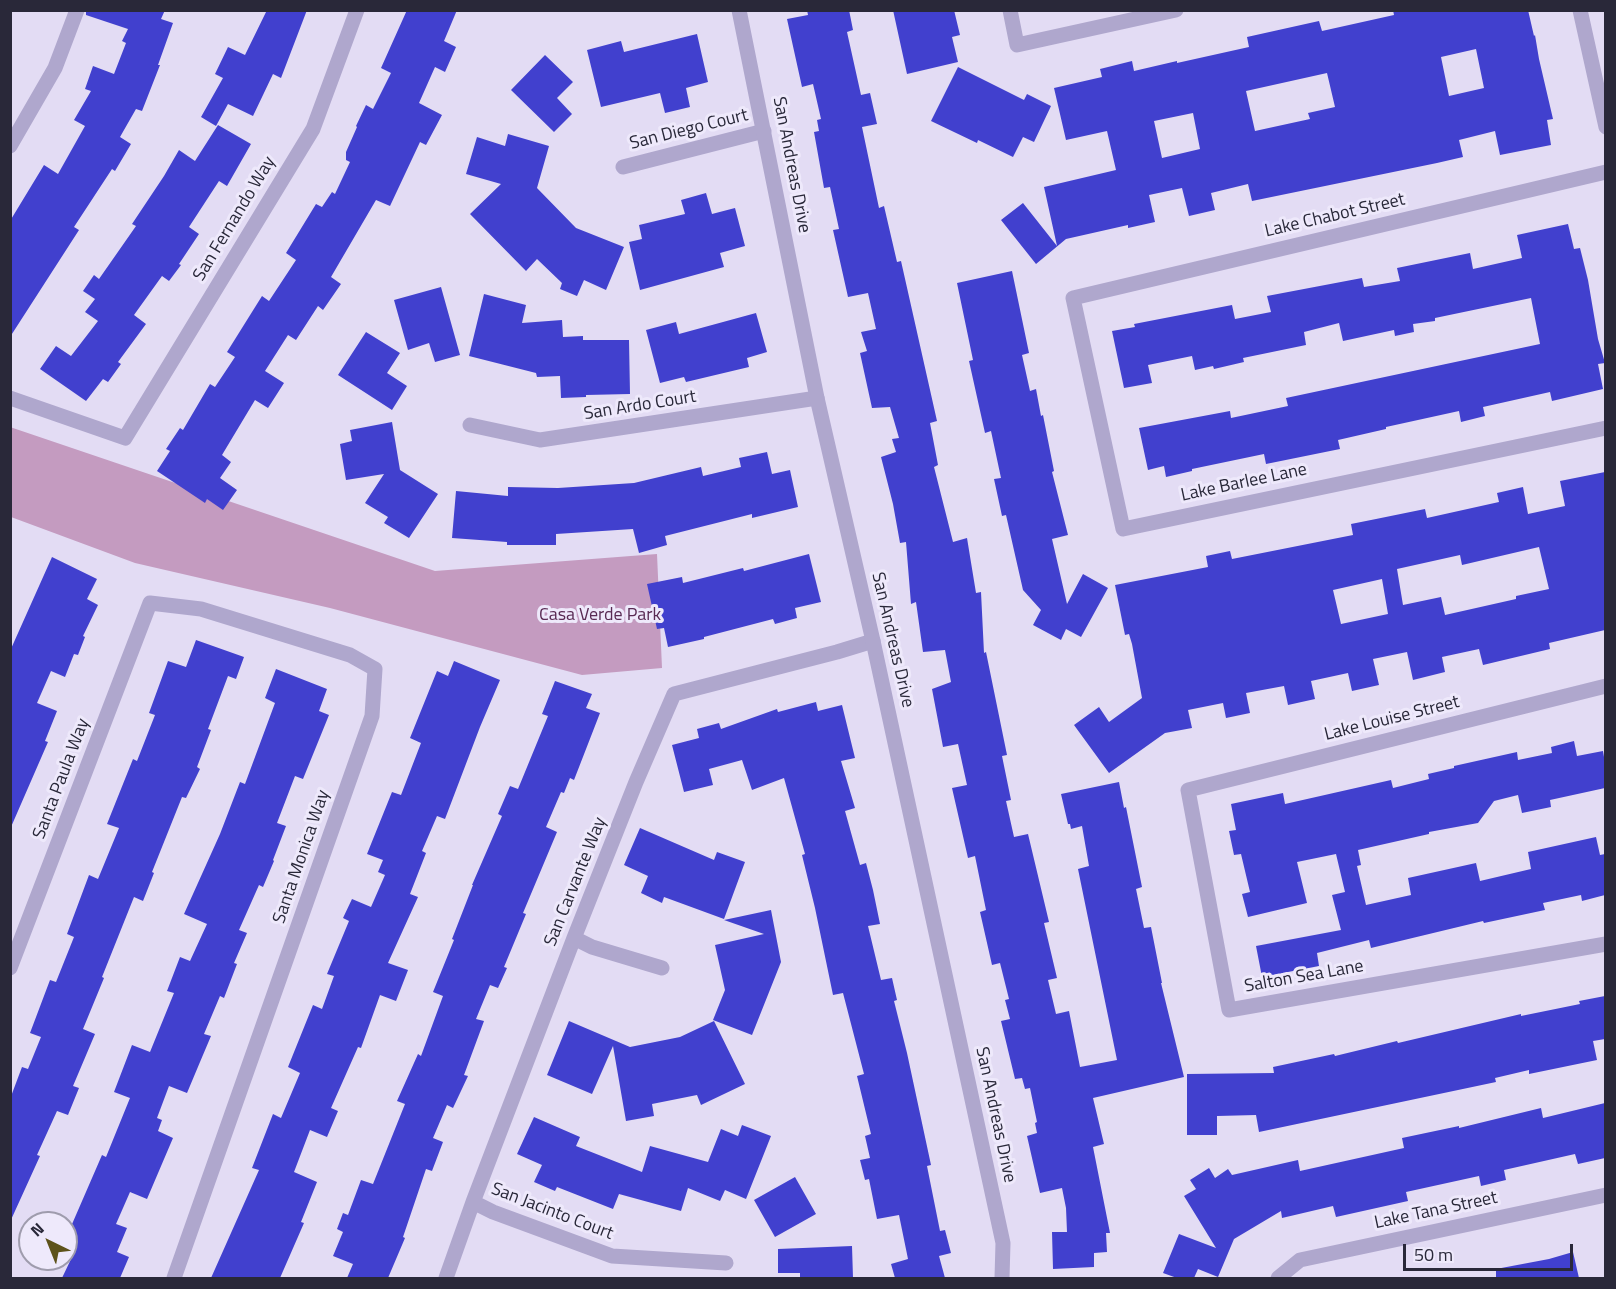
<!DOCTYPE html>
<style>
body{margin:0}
#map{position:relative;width:1616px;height:1289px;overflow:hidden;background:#e3dcf4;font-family:"Titillium Web",sans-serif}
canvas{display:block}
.frame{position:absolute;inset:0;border:12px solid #292839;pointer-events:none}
.north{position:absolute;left:18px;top:1211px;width:60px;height:60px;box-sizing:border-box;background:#eee9fb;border:2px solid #9f9cad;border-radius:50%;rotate:317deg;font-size:16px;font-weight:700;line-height:24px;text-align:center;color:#292839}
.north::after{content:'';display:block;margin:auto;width:21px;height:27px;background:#5d521a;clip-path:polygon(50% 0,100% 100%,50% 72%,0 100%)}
.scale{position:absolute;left:1403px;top:1244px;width:170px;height:27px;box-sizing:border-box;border:3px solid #292839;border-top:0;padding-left:8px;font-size:18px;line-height:21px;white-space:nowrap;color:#292839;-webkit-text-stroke:4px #eee9fb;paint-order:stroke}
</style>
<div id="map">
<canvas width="1616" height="1289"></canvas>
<div class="frame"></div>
<div class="north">N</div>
<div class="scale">50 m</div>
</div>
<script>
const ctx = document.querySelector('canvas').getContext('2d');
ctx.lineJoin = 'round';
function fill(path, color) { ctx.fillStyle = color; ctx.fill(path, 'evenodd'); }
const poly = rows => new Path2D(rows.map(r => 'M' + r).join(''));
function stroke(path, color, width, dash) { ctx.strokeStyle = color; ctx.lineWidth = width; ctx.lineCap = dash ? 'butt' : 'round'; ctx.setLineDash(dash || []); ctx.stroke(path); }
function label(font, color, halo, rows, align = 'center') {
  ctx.font = font + ' "Titillium Web",sans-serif'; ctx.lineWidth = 6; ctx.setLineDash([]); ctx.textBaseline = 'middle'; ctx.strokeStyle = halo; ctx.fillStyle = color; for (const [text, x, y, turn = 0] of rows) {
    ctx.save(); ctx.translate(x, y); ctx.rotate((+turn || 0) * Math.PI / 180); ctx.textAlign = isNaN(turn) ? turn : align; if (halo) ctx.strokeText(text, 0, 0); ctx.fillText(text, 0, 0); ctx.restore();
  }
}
const green = poly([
 [10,427,435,571,657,554,662,668,582,675,330,608,135,563,11,517]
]);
const building = poly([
 [86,10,165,10,161,19,173,23,158,65,160,65,142,111,136,109,120,137,131,144,115,171,112,169,74,227,79,230,10,337,10,221,44,165,58,174,85,126,74,120,91,91,85,89,93,66,114,74,126,43,122,41,128,29,86,15],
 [267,10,307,10,281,78,273,74,253,116,228,104,216,126,201,117,223,78,215,74,228,47,245,55],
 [407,10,457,10,444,41,456,47,445,72,435,67,419,103,442,115,426,145,420,142,390,206,376,200,331,277,341,284,323,310,318,306,296,340,288,335,265,371,284,383,268,408,255,400,222,455,231,462,220,478,237,490,223,510,207,499,205,503,157,471,170,451,166,449,180,428,183,430,210,384,215,387,235,357,227,352,262,296,269,301,296,260,286,253,316,204,322,207,332,192,335,194,350,162,346,160,346,152,357,127,356,126,366,105,373,109,391,73,381,68],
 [807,10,849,10,853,30,847,32,861,95,870,93,877,124,862,127,879,208,884,206,897,262,901,261,937,421,930,423,938,465,934,467,953,542,967,538,976,593,981,592,984,653,986,652,1007,755,1002,756,1011,800,1006,801,1014,837,1028,834,1049,922,1044,923,1057,978,1048,980,1056,1014,1069,1011,1080,1067,1117,1060,1078,869,1089,866,1082,826,1071,829,1070,824,1068,824,1061,794,1119,782,1124,808,1126,807,1142,887,1136,889,1144,928,1151,927,1162,983,1161,983,1184,1077,1093,1098,1104,1144,1093,1147,1110,1233,1106,1233,1107,1252,1094,1253,1094,1267,1053,1269,1052,1232,1067,1232,1066,1208,1062,1188,1040,1193,1027,1136,1037,1133,1035,1123,1037,1122,1030,1088,1025,1089,1022,1078,1015,1079,1001,1021,1010,1019,1005,1000,1009,999,1000,963,992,965,980,912,986,910,975,856,968,858,952,788,967,785,958,744,943,747,932,689,951,682,945,650,923,652,916,602,911,604,906,542,900,543,893,504,881,457,896,452,892,439,899,438,890,407,872,408,860,353,867,351,861,332,876,329,868,293,848,297,833,230,839,229,830,187,824,188,814,132,819,131,817,120,821,119,813,84,802,87,787,19,808,15],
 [893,10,954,10,960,35,952,37,958,62,907,74],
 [1393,10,1528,10,1534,36,1535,35,1539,59,1553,119,1547,120,1551,145,1500,155,1495,131,1459,140,1463,157,1437,163,1252,201,1248,184,1211,193,1215,210,1189,216,1182,188,1149,195,1155,222,1128,228,1128,225,1066,239,1036,264,1001,220,1023,203,1057,246,1044,187,1116,170,1107,131,1066,140,1054,88,1102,77,1100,69,1132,61,1134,71,1177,61,1177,63,1249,47,1247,37,1319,21,1322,31,1394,15],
 [1476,49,1484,88,1449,96,1441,57],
 [1327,73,1335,107,1308,113,1310,119,1255,131,1246,91],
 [1193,113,1200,149,1162,158,1154,121],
 [697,34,708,82,686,88,690,107,665,113,660,93,601,107,587,50,621,41,624,52],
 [545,55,573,82,557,98,572,114,554,132,511,90],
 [958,67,1024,100,1027,94,1051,106,1034,142,1023,137,1013,157,978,140,977,143,931,121],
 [218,125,251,144,227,186,219,181,189,227,199,234,179,264,181,265,169,281,162,276,134,315,146,324,118,362,121,364,108,382,103,379,86,401,40,369,56,346,71,356,98,321,85,312,95,299,83,291,94,275,99,279,136,226,132,224,164,176,179,150,195,161],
 [508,134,549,146,537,188,576,228,624,247,606,290,584,280,577,296,560,289,562,283,537,259,526,271,470,214,501,184,466,174,477,137,505,146],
 [706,193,712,214,735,208,745,246,720,253,724,267,640,290,629,242,642,239,639,225,685,214,681,200],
 [1568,224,1574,249,1580,248,1588,280,1598,339,1605,363,1598,364,1603,389,1552,401,1550,392,1483,407,1485,416,1461,422,1459,411,1386,427,1386,429,1338,440,1340,449,1266,464,1264,454,1192,469,1192,471,1166,477,1164,466,1148,470,1139,428,1230,411,1231,418,1288,406,1286,398,1540,344,1531,298,1435,318,1435,321,1413,324,1414,332,1395,336,1394,330,1343,341,1339,323,1304,332,1306,345,1243,358,1244,362,1214,369,1213,366,1195,370,1192,356,1148,365,1152,383,1124,388,1112,331,1135,327,1134,324,1232,305,1235,319,1271,312,1267,296,1362,278,1364,287,1400,281,1397,268,1470,253,1473,269,1522,258,1517,235],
 [1012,271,1029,353,1022,355,1030,391,1036,389,1041,416,1043,415,1054,471,1052,472,1068,535,1052,539,1067,604,1083,574,1108,588,1081,637,1066,629,1061,640,1033,625,1041,610,1023,590,1006,515,1002,516,994,479,1001,478,991,431,985,433,969,361,973,360,957,283],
 [441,287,460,355,435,362,429,343,408,350,394,300],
 [484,294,526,305,522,323,562,320,563,337,583,336,583,340,629,340,630,394,586,395,586,397,561,398,560,376,537,377,536,373,469,356],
 [756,313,767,352,747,358,749,367,686,382,684,377,660,383,646,330,676,322,679,334],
 [366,332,400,353,387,373,407,386,392,410,338,375],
 [392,422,400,470,438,494,409,538,384,523,388,517,365,503,384,474,346,480,340,444,352,441,350,430],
 [767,452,772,474,790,470,798,507,752,518,752,514,665,536,667,545,639,553,633,529,556,534,556,545,507,545,507,542,452,538,456,491,508,496,508,487,558,488,634,483,701,467,703,476,741,467,739,458],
 [1605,472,1605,630,1549,643,1550,649,1483,665,1479,649,1442,657,1445,672,1413,680,1407,652,1373,659,1379,685,1352,691,1348,673,1311,681,1315,699,1288,705,1284,686,1246,693,1250,713,1226,718,1223,703,1188,710,1192,728,1165,733,1109,773,1074,725,1099,707,1109,722,1142,698,1132,644,1129,634,1125,635,1115,585,1208,567,1206,556,1230,551,1232,559,1353,535,1351,524,1376,519,1425,509,1427,518,1499,502,1497,493,1523,487,1528,514,1565,506,1560,481],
 [1539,547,1549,589,1516,596,1516,599,1445,615,1441,597,1403,605,1397,569,1460,555,1462,565],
 [1382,579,1388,614,1341,624,1333,590],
 [809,554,821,602,795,608,797,618,775,624,773,619,704,637,704,639,668,647,664,628,657,629,647,584,682,577,683,583,743,568,744,571],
 [52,557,97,579,87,599,98,605,83,636,85,637,78,655,74,654,65,677,51,671,37,703,57,711,45,741,48,742,11,827,10,651],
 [196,640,244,657,236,679,228,676,208,729,211,730,197,767,200,769,186,798,182,797,152,872,154,873,143,901,134,897,102,977,104,978,83,1029,95,1034,73,1086,79,1088,68,1115,57,1111,37,1155,40,1156,10,1222,10,1099,22,1067,28,1069,41,1037,30,1033,50,980,56,982,74,937,67,934,89,875,98,879,119,828,107,824,133,759,137,761,155,715,149,713,168,661,186,667],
 [454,661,500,680,480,727,445,819,437,816,422,851,426,853,410,894,418,897,388,963,408,970,396,1001,380,995,361,1048,358,1047,331,1108,338,1111,327,1137,310,1130,294,1172,317,1182,301,1222,304,1223,280,1278,211,1278,259,1170,252,1168,273,1114,281,1118,300,1073,288,1067,313,1005,322,1009,334,976,327,974,349,921,343,918,352,899,371,907,385,875,378,872,383,860,367,854,392,792,401,795,421,743,410,738,437,671,448,676],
 [276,669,327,689,319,711,329,715,303,779,295,776,277,823,286,826,273,860,274,861,263,887,259,885,239,930,247,933,234,963,237,964,224,998,220,996,204,1034,211,1036,200,1062,187,1093,169,1086,157,1118,162,1120,158,1131,173,1138,147,1199,130,1192,116,1224,127,1228,117,1252,129,1257,120,1278,62,1278,72,1257,66,1255,66,1238,102,1155,106,1157,130,1098,114,1092,132,1045,150,1052,174,993,167,991,180,957,190,961,207,924,184,914,220,834,240,782,245,784,275,703,265,698],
 [555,681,592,694,586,708,600,713,574,780,570,778,564,793,561,792,546,827,557,832,523,913,526,914,504,967,507,968,498,988,490,985,476,1019,484,1021,464,1075,468,1076,453,1108,447,1105,433,1138,443,1142,432,1171,426,1169,403,1237,405,1238,388,1278,347,1278,353,1264,333,1256,343,1232,337,1229,343,1213,348,1215,361,1180,373,1184,405,1104,397,1101,418,1054,421,1056,443,996,433,992,454,940,452,939,473,885,472,885,502,816,498,814,510,786,518,789,548,716,542,714],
 [816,702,818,711,842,705,855,758,841,761,855,808,845,811,860,865,866,863,873,890,880,924,868,926,881,980,892,978,897,1000,894,1001,907,1053,931,1165,927,1166,940,1231,945,1230,951,1253,939,1256,945,1278,895,1278,891,1264,908,1259,899,1215,877,1219,869,1179,865,1180,860,1160,870,1158,865,1136,871,1134,857,1076,864,1074,843,993,833,995,815,908,802,855,805,854,784,778,752,790,742,760,709,769,713,785,684,792,672,745,699,738,697,729,719,723,721,729,777,709,778,712],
 [1574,741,1577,756,1603,751,1605,763,1605,788,1550,800,1551,807,1522,813,1518,795,1494,801,1478,823,1429,832,1429,834,1358,850,1361,865,1357,866,1366,905,1411,895,1408,878,1476,863,1480,881,1531,869,1528,852,1596,837,1600,855,1605,854,1605,895,1582,901,1581,895,1543,903,1545,910,1484,923,1483,921,1371,948,1369,940,1317,953,1319,966,1262,977,1256,946,1341,930,1332,895,1345,892,1336,854,1297,862,1307,903,1248,917,1242,894,1250,892,1241,854,1234,855,1229,831,1236,830,1231,804,1283,793,1285,804,1391,780,1393,788,1429,779,1428,774,1454,768,1454,766,1517,752,1518,760,1552,753,1551,747],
 [640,828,714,860,717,852,745,862,724,919,664,897,662,903,641,893,648,876,624,865],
 [771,910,781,962,752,1035,713,1020,725,990,715,945,764,934,724,920],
 [1605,996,1605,1039,1593,1041,1597,1060,1529,1074,1529,1070,1495,1078,1496,1082,1259,1132,1256,1115,1217,1116,1217,1135,1187,1135,1187,1074,1274,1073,1273,1067,1334,1054,1335,1056,1397,1041,1398,1043,1521,1014,1521,1016,1580,1004,1579,1001],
 [569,1021,630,1047,680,1037,714,1021,745,1084,701,1105,697,1095,652,1104,654,1116,626,1121,613,1046,592,1094,547,1075],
 [1605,1103,1605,1158,1578,1164,1575,1154,1504,1170,1506,1180,1481,1186,1479,1176,1406,1192,1408,1201,1336,1217,1333,1206,1282,1218,1281,1211,1234,1239,1218,1277,1198,1269,1194,1278,1177,1278,1163,1273,1179,1234,1216,1248,1184,1196,1196,1189,1190,1180,1209,1168,1215,1178,1228,1169,1232,1175,1298,1160,1300,1171,1404,1148,1402,1138,1459,1126,1459,1128,1541,1108,1543,1118],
 [534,1117,580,1137,576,1146,642,1172,650,1146,708,1162,721,1129,738,1136,742,1125,771,1136,746,1199,725,1190,720,1201,688,1188,681,1211,619,1194,613,1209,557,1187,555,1191,534,1182,542,1165,517,1154],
 [795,1177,816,1214,775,1237,754,1200],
 [852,1246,853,1278,800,1278,800,1273,778,1273,778,1249],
 [1573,1252,1579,1278,1496,1278,1496,1269,1549,1259]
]);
const minor = poly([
 [1010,10,1017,45,1176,10],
 [1580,10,1606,127],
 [10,146,55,68,77,10],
 [623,167,764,131],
 [1606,172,1073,298,1123,529,1606,428],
 [10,398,125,438,313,129,357,10],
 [470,425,540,440,817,398],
 [1606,686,1188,790,1229,1010,1606,944],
 [574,938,592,947,662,968],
 [10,968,150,603,201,609,350,655,375,669,372,716,174,1278],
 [473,1202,493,1212,612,1256,726,1263],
 [446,1278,473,1202,574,938,636,782,674,694,837,652,873,641],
 [1278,1278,1300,1260,1606,1195]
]);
const tertiary = poly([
 [739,10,817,398,873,641,1003,1243,1002,1278]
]);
const streetNames = [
 ["San Diego Court",689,130,-14],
 ["San Andreas Drive",791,165,79],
 ["Lake Chabot Street",1335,216,-13],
 ["San Fernando Way",235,219,-59],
 ["San Ardo Court",640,406,-9],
 ["Lake Barlee Lane",1244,483,-12],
 ["San Andreas Drive",892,640,77],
 ["Lake Louise Street",1392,719,-14],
 ["Santa Paula Way",62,779,-69],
 ["Santa Monica Way",302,857,-71],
 ["San Carvante Way",576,882,-68],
 ["Salton Sea Lane",1304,977,-10],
 ["San Andreas Drive",995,1115,78],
 ["Lake Tana Street",1436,1211,-12],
 ["San Jacinto Court",552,1212,21]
];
const parkNames = [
 ["Casa Verde Park",600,616]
];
fill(green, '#c49bc0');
fill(building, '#4140ce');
stroke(minor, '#afa7cd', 15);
stroke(tertiary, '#afa7cd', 15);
label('18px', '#292839', '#eee9fb', streetNames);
label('18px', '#592a53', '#eee9fb', parkNames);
</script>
